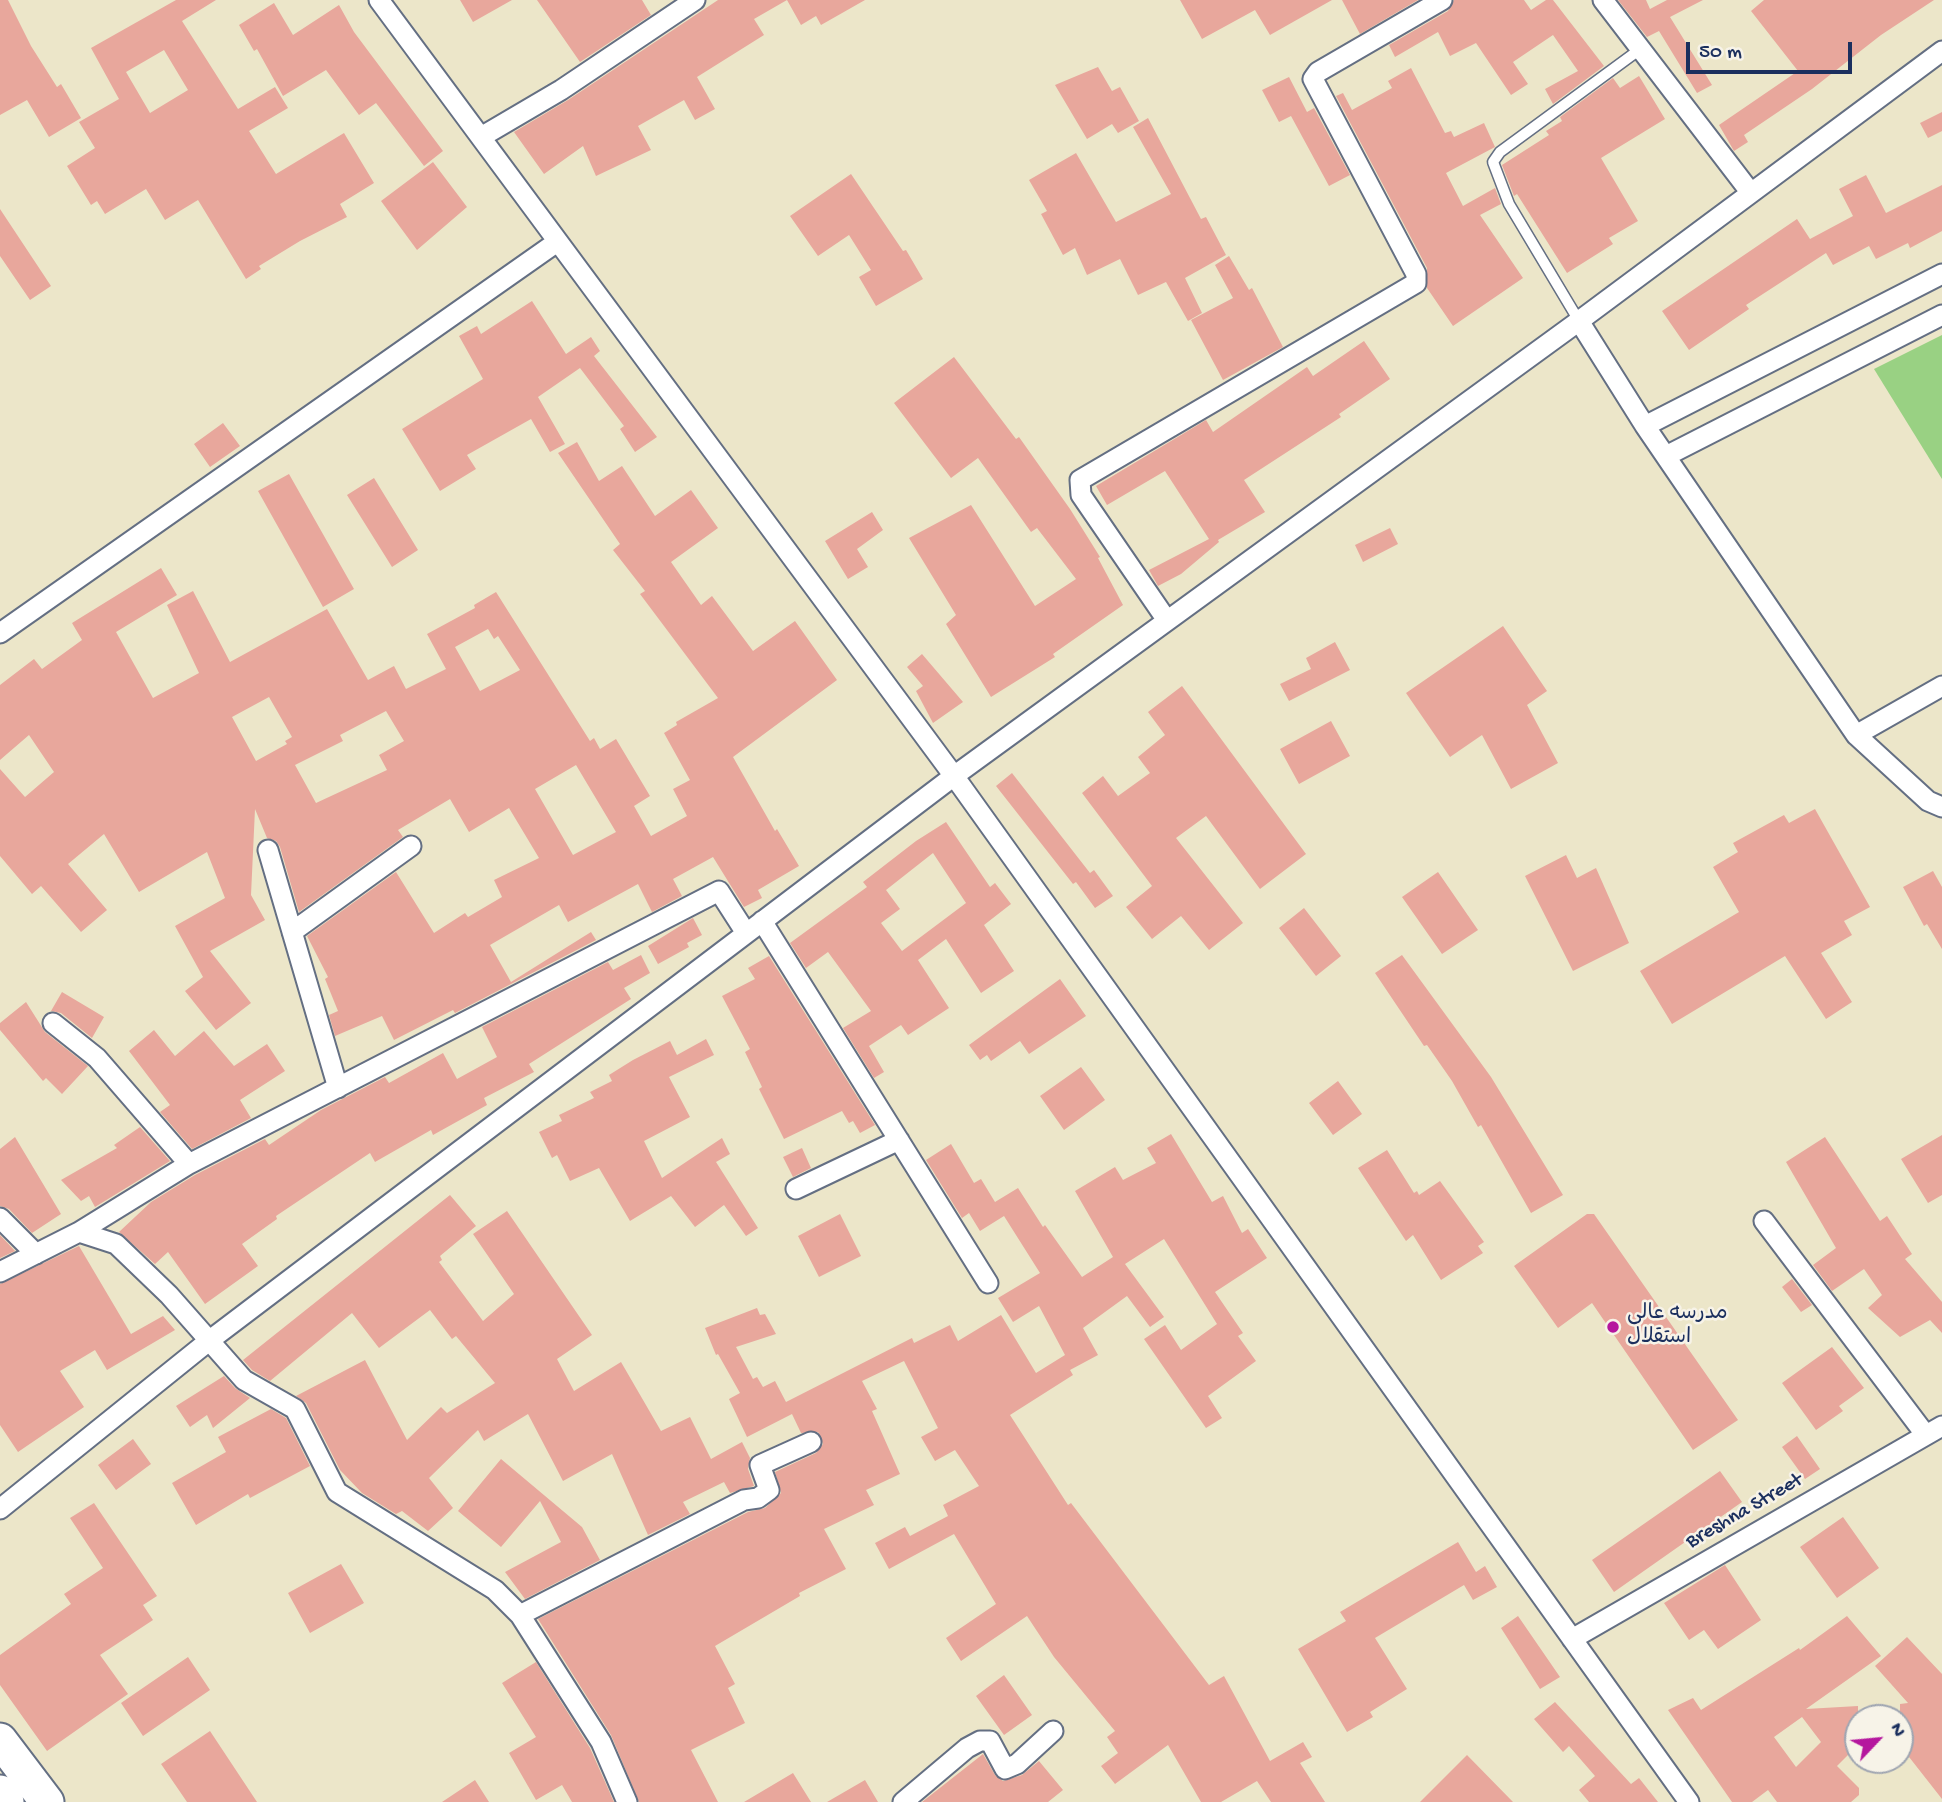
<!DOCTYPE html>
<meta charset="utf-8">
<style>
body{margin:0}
#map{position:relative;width:1942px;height:1802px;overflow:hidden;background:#ece6c9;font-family:"Gochi Hand",sans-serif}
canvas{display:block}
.north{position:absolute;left:1844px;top:1704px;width:70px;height:70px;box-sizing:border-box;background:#f7f3e8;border:2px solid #9fa5b1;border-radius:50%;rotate:64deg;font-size:19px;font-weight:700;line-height:28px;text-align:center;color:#1b2f5e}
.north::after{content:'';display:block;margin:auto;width:24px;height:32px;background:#b5179e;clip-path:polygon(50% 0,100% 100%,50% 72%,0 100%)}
.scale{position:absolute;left:1686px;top:42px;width:166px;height:32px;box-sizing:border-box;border:4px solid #1b2f5e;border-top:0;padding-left:9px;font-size:21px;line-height:24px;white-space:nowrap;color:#1b2f5e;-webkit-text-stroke:5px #f7f3e8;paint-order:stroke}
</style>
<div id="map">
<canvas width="1942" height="1802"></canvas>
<div class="north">N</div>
<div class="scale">50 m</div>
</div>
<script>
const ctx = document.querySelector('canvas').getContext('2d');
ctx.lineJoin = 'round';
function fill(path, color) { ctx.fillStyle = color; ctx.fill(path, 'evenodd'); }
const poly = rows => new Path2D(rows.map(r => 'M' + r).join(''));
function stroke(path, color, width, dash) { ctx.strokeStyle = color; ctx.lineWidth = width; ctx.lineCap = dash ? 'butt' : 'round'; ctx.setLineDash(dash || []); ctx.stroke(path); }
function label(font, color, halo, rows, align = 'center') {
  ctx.font = font + ' "Gochi Hand","Playpen Sans Arabic",sans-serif'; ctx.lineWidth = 5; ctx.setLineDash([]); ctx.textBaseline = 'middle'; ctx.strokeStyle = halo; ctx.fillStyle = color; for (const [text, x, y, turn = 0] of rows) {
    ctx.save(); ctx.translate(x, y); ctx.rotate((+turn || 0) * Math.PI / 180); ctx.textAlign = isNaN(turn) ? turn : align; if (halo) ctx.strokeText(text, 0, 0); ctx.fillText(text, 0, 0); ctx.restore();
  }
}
const green = poly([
 [1942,335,1942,479,1874,369]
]);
const building = poly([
 [0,0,8,0,31,46,57,87,61,84,81,118,49,137,27,100,0,115],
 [176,0,216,0,182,21,238,109,275,87,288,108,249,131,276,174,344,133,374,183,340,204,347,217,300,241,259,266,261,269,246,279,198,200,165,220,146,189,105,214,97,201,91,205,67,166,95,148,79,122,119,99,91,48],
 [164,50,188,90,150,113,126,72],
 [460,0,512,0,473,22],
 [537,0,642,0,651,15,580,62],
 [718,0,787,0,754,19,764,35,697,77,715,109,695,120,684,100,638,126,651,150,596,176,583,146,544,174,514,132,568,100],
 [787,0,865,0,821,25,816,16,801,25],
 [1180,0,1332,0,1270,35,1255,10,1202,39],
 [1342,0,1418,0,1360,34],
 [1454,0,1524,0,1531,10,1546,0,1553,0,1604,66,1553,104,1545,89,1578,71,1553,35,1513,62,1528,84,1511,95,1476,43,1450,56,1438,32,1395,57,1389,45,1448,11],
 [1618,0,1646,0,1650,9,1667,0,1703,0,1670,17,1712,85,1697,93,1659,31,1647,37],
 [1764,0,1934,0,1881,35,1812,89,1744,135,1748,142,1734,151,1719,125,1798,71,1751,11],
 [274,3,293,35,339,5,354,32,443,151,424,166,376,103,359,115,326,70,283,96,257,49,254,51,239,25],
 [1098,67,1112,91,1120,87,1139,121,1118,133,1112,124,1087,139,1055,85],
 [1411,68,1445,133,1451,131,1454,137,1484,123,1495,147,1446,173,1463,206,1495,188,1501,204,1480,215,1523,278,1453,326,1427,288,1427,268,1336,96,1343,93,1352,110,1392,88,1388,81],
 [1639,76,1665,119,1601,158,1638,221,1609,238,1613,244,1567,273,1517,194,1514,196,1502,165,1549,135,1546,131,1562,121,1560,117,1613,78,1620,88],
 [1289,77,1307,112,1314,108,1350,175,1329,186,1291,116,1279,122,1262,90],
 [1942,112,1942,131,1928,138,1920,123],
 [1148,118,1201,219,1206,217,1226,255,1185,278,1202,313,1188,321,1166,282,1138,295,1120,259,1087,275,1075,248,1063,255,1041,214,1047,211,1029,180,1076,153,1116,222,1171,194,1133,127],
 [433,162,467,207,417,250,381,201],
 [851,174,903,251,906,250,923,279,876,306,859,277,871,270,849,235,818,256,790,216],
 [1866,175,1886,213,1942,185,1942,231,1910,248,1908,243,1876,259,1869,246,1833,265,1826,253,1746,305,1749,309,1689,350,1662,311,1797,219,1810,239,1853,216,1839,189],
 [0,209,51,286,30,300,0,256],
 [1229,256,1249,290,1252,288,1283,347,1223,380,1191,320,1233,298,1215,265],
 [532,301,566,354,591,337,600,351,594,356,657,437,635,452,620,429,624,426,580,368,538,397,565,444,550,452,531,419,467,455,476,469,440,491,402,429,483,379,459,336,477,326,481,334],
 [1364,341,1390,379,1339,414,1341,417,1244,480,1265,512,1218,540,1219,542,1181,574,1158,586,1149,570,1209,539,1165,471,1107,505,1096,486,1206,420,1213,432,1307,367,1313,376],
 [954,357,1016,439,1019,437,1070,509,1100,557,1098,558,1123,605,1053,654,1055,657,991,697,946,624,956,615,909,538,971,505,1035,606,1076,579,1037,528,1031,532,978,458,951,478,894,403],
 [223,423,240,446,210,467,194,444],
 [577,442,599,481,622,466,655,516,691,490,718,528,671,562,701,605,712,596,753,651,795,621,837,680,733,757,775,831,777,829,799,866,758,890,762,898,744,907,713,857,673,879,682,896,652,912,638,884,568,922,559,905,490,945,511,982,591,932,596,940,455,1013,453,1010,394,1040,382,1016,335,1036,329,1015,338,1011,325,979,328,977,307,936,396,872,434,933,465,913,468,917,502,897,494,880,539,858,509,808,469,832,450,799,398,830,403,837,299,912,280,847,276,841,267,838,255,809,251,895,265,920,210,951,251,1003,216,1030,185,991,203,977,175,926,225,898,207,852,139,892,104,834,68,864,107,910,81,932,41,886,32,894,0,856,0,769,25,797,54,772,29,735,0,760,0,685,34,659,42,669,82,640,72,623,161,568,177,595,116,632,153,698,199,673,167,605,193,591,230,662,327,609,368,680,394,666,406,689,446,669,427,634,475,608,474,605,496,592,590,741,594,738,600,749,616,739,650,796,634,806,651,836,687,816,673,789,690,780,664,733,677,725,676,722,718,698,640,594,645,591,613,550,620,544,558,453],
 [488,629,494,639,498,636,520,670,480,691,455,647],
 [269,697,292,737,285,741,287,744,256,761,232,717],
 [386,711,404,741,379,755,387,770,316,803,295,765,343,741,340,735],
 [576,765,616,832,573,855,535,789],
 [289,474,354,589,323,607,258,491],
 [374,478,418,550,392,567,347,495],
 [872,512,883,530,857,549,868,567,848,579,825,541],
 [1390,528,1398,544,1363,562,1355,545],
 [1503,626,1547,691,1527,705,1558,763,1511,789,1482,735,1450,757,1406,693],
 [1335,642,1350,670,1289,701,1280,684,1311,669,1306,658],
 [922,654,963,702,933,723,916,691,923,686,907,667],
 [1182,686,1306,854,1260,889,1206,816,1176,838,1243,923,1209,950,1181,916,1152,939,1126,907,1152,886,1082,793,1103,776,1118,796,1150,773,1138,757,1165,735,1148,712],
 [1331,721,1350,756,1299,784,1280,749],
 [1012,773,1090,873,1094,870,1113,896,1095,908,1076,882,1073,884,996,786],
 [1815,809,1870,907,1844,921,1852,935,1821,953,1852,1002,1826,1019,1785,956,1672,1024,1640,971,1739,912,1713,867,1738,852,1733,843,1784,815,1789,823],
 [946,822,990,887,995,883,1011,904,984,925,1014,971,981,993,946,939,918,960,949,1008,908,1035,901,1025,869,1046,884,1072,874,1078,843,1028,871,1011,828,952,806,968,790,943,867,887,863,882,916,841],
 [933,853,966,903,902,951,881,923,900,909,886,890],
 [1566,855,1577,878,1596,868,1629,943,1573,971,1525,876],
 [1933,871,1942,887,1942,949,1927,924,1924,926,1903,887],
 [1438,872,1478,930,1442,954,1402,897],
 [1304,908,1341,956,1316,976,1279,928],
 [693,918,702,935,687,943,689,947,658,964,648,946],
 [641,955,650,973,624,988,631,999,529,1064,534,1072,484,1098,487,1105,433,1135,431,1130,375,1162,370,1153,276,1216,277,1219,242,1244,258,1266,205,1304,168,1252,155,1264,119,1232,151,1202,195,1175,265,1139,269,1145,321,1110,385,1077,389,1083,443,1053,457,1079,497,1057,482,1027,608,962,613,970],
 [1402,955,1491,1077,1563,1195,1531,1213,1481,1125,1478,1127,1452,1081,1427,1045,1424,1046,1375,973],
 [769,956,875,1125,860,1133,853,1121,849,1123,842,1111,784,1139,759,1089,762,1087,745,1052,750,1049,722,996,755,979,748,968],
 [1060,979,1086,1016,1029,1054,1020,1041,991,1061,987,1055,980,1060,969,1045],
 [62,992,104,1017,92,1038,61,1013,51,1011],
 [26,1002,45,1032,88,1066,62,1094,46,1078,43,1081,0,1030,0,1023],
 [154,1030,175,1056,204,1031,234,1066,267,1044,285,1071,240,1100,251,1118,192,1149,160,1112,170,1105,129,1051],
 [706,1039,714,1055,669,1077,690,1117,644,1141,662,1178,722,1138,730,1154,716,1162,758,1228,746,1236,724,1205,695,1227,671,1196,630,1221,599,1168,570,1181,557,1155,552,1158,539,1132,562,1121,559,1115,594,1098,590,1092,612,1081,609,1075,633,1060,670,1041,677,1055],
 [1081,1067,1105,1100,1064,1130,1040,1096],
 [1338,1081,1362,1114,1333,1135,1309,1103],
 [140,1127,170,1161,95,1207,89,1196,81,1201,61,1180,117,1148,114,1145],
 [1171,1134,1212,1202,1223,1196,1242,1233,1248,1229,1267,1258,1215,1292,1243,1333,1238,1336,1256,1361,1208,1396,1222,1418,1206,1428,1144,1339,1165,1325,1181,1350,1217,1324,1164,1239,1125,1264,1164,1317,1150,1327,1127,1296,1083,1328,1098,1355,1070,1370,1073,1375,1010,1415,1068,1505,1071,1503,1209,1685,1224,1676,1270,1761,1303,1742,1312,1757,1300,1763,1325,1802,1271,1802,1257,1781,1221,1802,1201,1802,1168,1745,1115,1784,1101,1766,1118,1753,1107,1737,1115,1731,1054,1657,1027,1616,961,1661,946,1638,996,1604,954,1534,889,1569,875,1543,905,1527,910,1536,948,1516,943,1505,979,1486,955,1450,935,1461,921,1437,938,1428,904,1361,862,1381,877,1409,872,1411,900,1474,866,1490,874,1505,824,1529,846,1569,799,1593,800,1596,715,1646,735,1684,728,1688,745,1723,691,1750,718,1802,639,1802,611,1735,538,1619,748,1512,765,1508,781,1493,775,1472,816,1453,823,1444,818,1432,801,1433,792,1414,747,1437,729,1399,740,1393,718,1354,716,1355,705,1328,757,1308,760,1315,765,1314,776,1334,736,1347,753,1379,757,1377,763,1387,775,1381,786,1402,912,1338,914,1343,950,1325,958,1341,1001,1315,1036,1373,1065,1355,1039,1306,1013,1322,998,1298,1040,1273,1004,1216,980,1231,969,1213,962,1218,926,1160,951,1144,974,1183,981,1179,995,1202,1018,1188,1043,1227,1045,1225,1082,1277,1113,1257,1075,1191,1115,1167,1123,1180,1156,1163,1147,1148],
 [1942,1135,1942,1195,1928,1203,1901,1159],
 [15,1137,61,1214,32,1233,9,1209,0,1206,0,1149],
 [1825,1137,1880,1221,1887,1216,1912,1254,1905,1259,1942,1302,1942,1333,1930,1320,1900,1337,1868,1308,1882,1295,1864,1269,1832,1291,1813,1265,1836,1248,1786,1162],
 [802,1148,811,1168,793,1177,783,1157],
 [1387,1150,1414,1193,1417,1191,1419,1195,1440,1181,1484,1242,1478,1246,1483,1253,1441,1280,1413,1235,1406,1241,1358,1168],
 [450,1195,476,1226,440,1256,442,1260,439,1262,483,1321,514,1294,473,1234,507,1211,592,1335,557,1359,574,1391,621,1362,661,1431,690,1417,711,1459,742,1442,750,1458,748,1469,754,1486,730,1493,724,1482,683,1502,690,1514,648,1535,612,1454,563,1481,528,1414,484,1441,478,1430,429,1478,453,1508,428,1531,402,1511,396,1514,362,1493,340,1470,306,1403,296,1396,365,1360,407,1440,441,1407,447,1413,495,1383,456,1336,452,1339,430,1310,379,1348,352,1313,270,1381,252,1370,243,1360],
 [840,1214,861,1256,819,1277,798,1236],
 [1587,1214,1594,1214,1738,1420,1693,1450,1592,1303,1558,1328,1514,1266],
 [0,1235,15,1251,0,1258],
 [79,1246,131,1334,163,1316,175,1330,107,1370,95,1350,60,1371,84,1407,18,1452,0,1425,0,1284],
 [1792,1279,1812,1305,1801,1312,1782,1287],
 [1832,1347,1864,1388,1839,1406,1843,1411,1816,1430,1782,1383],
 [224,1376,235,1388,250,1398,213,1428,207,1415,190,1427,176,1406],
 [271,1409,286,1418,310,1466,250,1498,248,1494,196,1525,172,1483,226,1452,218,1437],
 [1797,1436,1820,1469,1805,1479,1782,1447],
 [133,1439,151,1464,116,1490,98,1465],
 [501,1459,582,1527,600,1560,525,1599,505,1572,561,1542,540,1501,501,1547,458,1511],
 [1720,1471,1742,1502,1614,1592,1592,1560],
 [94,1503,157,1596,143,1605,153,1620,100,1655,128,1694,47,1751,0,1685,0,1655,71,1604,64,1594,103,1568,70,1518],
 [1843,1517,1879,1568,1837,1598,1800,1547],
 [1458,1542,1476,1572,1485,1566,1497,1587,1473,1600,1464,1585,1375,1638,1407,1689,1370,1712,1373,1717,1347,1732,1298,1649,1346,1621,1340,1612],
 [341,1564,364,1603,310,1633,288,1593],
 [1725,1565,1761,1620,1718,1649,1704,1630,1689,1640,1664,1603],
 [1518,1616,1560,1677,1540,1689,1501,1628],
 [1847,1616,1881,1656,1806,1709,1858,1706,1858,1745,1837,1766,1859,1788,1859,1795,1851,1802,1777,1802,1768,1790,1752,1802,1732,1802,1668,1710,1693,1698,1701,1710,1799,1648,1800,1650],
 [1802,1717,1821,1742,1796,1767,1774,1737],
 [1907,1637,1942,1674,1942,1799,1902,1748,1913,1740,1900,1730,1900,1704,1908,1703,1875,1666],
 [188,1657,210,1690,143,1736,121,1703],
 [536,1662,590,1748,614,1802,572,1802,562,1785,536,1800,509,1753,536,1737,502,1683],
 [1004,1675,1032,1715,1004,1735,976,1696],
 [1555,1702,1631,1784,1639,1778,1658,1802,1589,1802,1579,1790,1595,1776,1569,1746,1563,1752,1534,1719],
 [210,1731,257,1802,187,1802,161,1764],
 [983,1754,995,1775,1003,1781,1022,1775,1039,1761,1063,1790,1048,1802,922,1802],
 [1467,1755,1513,1802,1420,1802],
 [793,1773,811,1802,744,1802],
 [475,1780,489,1802,442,1802],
 [865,1780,878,1802,827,1802]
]);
const lane = poly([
 [1579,321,1509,204,1493,162,1500,152,1639,50]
]);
const street = poly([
 [379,0,954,776,1689,1802],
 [1603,0,1751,193],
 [481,137,561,90,695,0],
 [1579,321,1645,426,1856,735,1928,801,1942,807],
 [1645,426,1942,274],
 [1666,456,1942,315],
 [1166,619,1081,495,1080,480,1416,283,1416,274,1313,79,1318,72,1442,0],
 [0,633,557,242],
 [1856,735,1942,686],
 [268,850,338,1088],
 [762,921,988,1283],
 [292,932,411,846],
 [53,1023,97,1058,189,1164],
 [796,1189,899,1140],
 [0,1218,36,1254],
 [1764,1221,1925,1434],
 [79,1232,116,1244,169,1295,244,1380,295,1409,337,1492,495,1590,520,1615,601,1742,627,1802],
 [0,1272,79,1232,189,1164,719,891,746,933],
 [0,1509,210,1340,954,776,1579,321,1942,51],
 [520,1615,744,1500,758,1498,769,1490,760,1465,811,1442],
 [1572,1639,1942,1426],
 [903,1802,967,1748,980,1741,990,1741,1005,1769,1017,1764,1053,1731]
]);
const highway = poly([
 [0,1740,47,1802],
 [0,1792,7,1802]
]);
const markers = [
 [1613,1327,7,"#b5179e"]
];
const poiNames = [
 ["مدرسه عالی",1627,1315],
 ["استقلال",1627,1339]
];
const streetNames = [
 ["Breshna Street",1745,1512,-30]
];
fill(green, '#99d183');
fill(building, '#e8a79c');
stroke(lane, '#646f83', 13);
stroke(street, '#646f83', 23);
stroke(highway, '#646f83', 37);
stroke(lane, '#fff', 10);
stroke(street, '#fff', 19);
stroke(highway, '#fff', 33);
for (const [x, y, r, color] of markers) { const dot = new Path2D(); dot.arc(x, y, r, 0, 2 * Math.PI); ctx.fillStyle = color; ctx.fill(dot); stroke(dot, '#f7f3e8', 2.5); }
label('21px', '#1b2f5e', '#f7f3e8', poiNames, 'left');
label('21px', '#1b2f5e', '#f7f3e8', streetNames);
</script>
